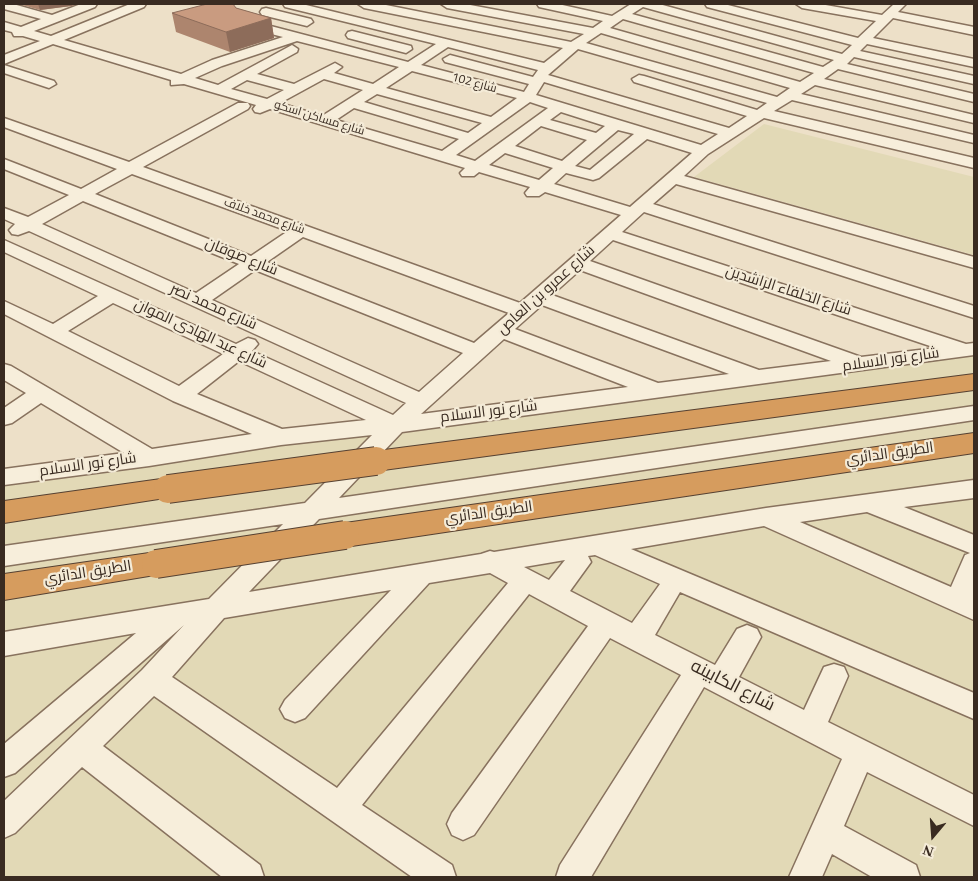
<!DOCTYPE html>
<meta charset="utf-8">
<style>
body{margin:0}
#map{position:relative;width:978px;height:881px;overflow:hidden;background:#ede0c8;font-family:Georgia,serif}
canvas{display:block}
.frame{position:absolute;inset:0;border:5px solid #392b21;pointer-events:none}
.north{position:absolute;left:908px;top:811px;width:50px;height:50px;-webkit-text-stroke:4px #f4ebd7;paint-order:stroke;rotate:198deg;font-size:14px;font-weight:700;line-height:20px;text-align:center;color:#392b21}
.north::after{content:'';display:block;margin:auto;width:18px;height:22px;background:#392b21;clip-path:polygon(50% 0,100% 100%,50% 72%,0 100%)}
</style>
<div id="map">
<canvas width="978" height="881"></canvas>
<div class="frame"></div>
<div class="north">N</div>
</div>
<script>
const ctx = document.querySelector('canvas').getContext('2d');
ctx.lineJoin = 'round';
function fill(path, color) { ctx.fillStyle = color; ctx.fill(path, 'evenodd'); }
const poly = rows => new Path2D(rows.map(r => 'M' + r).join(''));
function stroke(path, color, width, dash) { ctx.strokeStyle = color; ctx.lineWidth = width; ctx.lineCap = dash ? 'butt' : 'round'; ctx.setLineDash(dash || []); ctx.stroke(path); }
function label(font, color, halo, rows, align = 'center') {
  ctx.font = font + ' Georgia,Cairo,serif'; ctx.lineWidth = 4.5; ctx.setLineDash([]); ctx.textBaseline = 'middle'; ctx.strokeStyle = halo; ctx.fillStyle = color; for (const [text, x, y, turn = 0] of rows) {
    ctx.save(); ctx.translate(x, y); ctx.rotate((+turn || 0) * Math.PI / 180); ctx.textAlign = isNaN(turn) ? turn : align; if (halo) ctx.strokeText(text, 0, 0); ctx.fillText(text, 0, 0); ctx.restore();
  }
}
const farmland = poly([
 [764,124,974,177,974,255,694,177],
 [974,347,974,877,4,877,4,474]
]);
const minor = poly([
 [4,4,13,4,52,15,81,4,97,4,95,7,34,31,51,36,130,4,146,4,144,7,64,40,181,74,212,60,283,37,240,26,238,23,244,19,408,62,436,44,285,7,283,4,302,4,544,63,563,48,364,8,358,4,381,4,571,42,584,34,447,8,441,4,465,4,593,28,603,21,539,7,537,4,558,4,612,16,631,4,659,4,842,54,852,45,707,7,705,4,724,4,858,38,876,21,802,8,796,4,820,4,882,15,894,4,906,4,898,12,974,27,974,35,893,18,873,38,974,59,974,67,867,44,860,51,974,76,974,84,854,57,847,64,974,94,974,102,838,69,824,79,974,115,974,123,815,85,801,94,974,135,974,143,792,100,774,111,974,158,974,168,764,118,708,154,684,176,974,257,974,268,676,184,653,204,974,306,974,318,644,212,622,232,966,344,974,343,974,355,402,432,339,498,974,406,974,420,319,519,249,592,481,554,490,551,494,552,766,508,974,480,974,498,904,507,974,535,974,620,764,526,631,549,974,693,974,719,680,592,655,635,715,665,737,629,747,625,757,629,761,637,739,677,804,710,824,667,834,664,844,667,848,676,828,722,974,795,974,826,867,772,844,826,916,865,920,877,872,877,832,854,822,877,789,877,842,759,704,687,591,877,556,877,560,865,681,675,610,638,474,835,463,840,452,835,447,824,452,813,588,626,529,594,362,805,452,865,456,877,412,877,154,696,103,746,260,865,264,877,222,877,82,767,15,833,4,838,4,801,142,670,184,625,15,773,4,777,4,744,136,633,4,656,4,632,209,599,283,524,4,566,4,546,305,503,372,435,281,445,149,466,4,485,4,469,124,453,41,403,12,423,4,425,4,408,26,393,4,380,4,364,11,366,152,449,252,434,173,401,4,314,4,301,53,324,98,296,4,252,4,240,236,344,248,338,255,340,258,344,252,351,393,415,406,403,29,231,18,235,12,234,9,230,15,224,4,219,4,208,28,217,69,195,4,169,4,159,81,189,117,169,4,127,4,118,129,162,238,103,248,103,250,106,248,109,143,167,520,303,621,215,545,192,539,196,527,196,525,193,530,187,479,172,474,176,462,176,460,173,465,168,270,109,260,113,255,112,253,109,256,105,184,84,171,85,171,80,53,44,4,64,4,55,40,41,23,36,14,36,12,32,4,30,4,22,21,27,41,19,4,9,4,4],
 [643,7,834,60,823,67,632,14,643,7],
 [623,19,814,73,800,82,610,28,623,19],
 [601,33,790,88,777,97,586,43,601,33],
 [297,41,399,67,373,84,334,73,342,67,335,63,294,84,257,74,297,52,298,49,292,45,218,85,195,78,222,66,297,41],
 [448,47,538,70,533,77,450,55,443,59,445,62,529,84,524,92,421,65,448,47],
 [578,49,767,103,757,110,644,76,639,75,632,79,634,82,747,116,729,128,548,75,578,49],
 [412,71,517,98,491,117,386,88,412,71],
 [324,79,363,90,322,116,280,103,324,79],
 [247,80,284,90,267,99,231,89,247,80],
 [544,82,718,134,701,145,536,95,544,82],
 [377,94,482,123,468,133,364,102,377,94],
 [530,102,548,108,475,161,456,155,530,102],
 [354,108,459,139,442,151,336,120,354,108],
 [561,112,605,126,596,133,550,120,561,112],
 [541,126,587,140,562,161,515,146,541,126],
 [618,130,634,134,590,170,575,166,618,130],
 [647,139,692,153,630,207,554,184,566,173,593,180,599,178,647,139],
 [505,153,553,168,539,180,489,165,505,153],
 [132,174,288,231,251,256,95,194,132,174],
 [83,201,239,264,196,293,42,224,83,201],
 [303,237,509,313,474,343,267,262,303,237],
 [613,240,936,348,861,357,590,261,613,240],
 [255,270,463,353,419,392,212,300,255,270],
 [580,270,831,361,759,370,552,295,580,270],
 [113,303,223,354,179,386,68,331,113,303],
 [542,305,729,374,658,383,515,329,542,305],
 [504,339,628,387,421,414,504,339],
 [239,361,366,420,282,429,197,394,239,361],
 [867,512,970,553,965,555,951,587,800,522,867,512],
 [595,555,660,584,632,623,570,591,591,562,588,556,595,555],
 [565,560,549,580,524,567,565,560],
 [490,573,508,583,337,788,172,677,224,618,391,590,285,700,280,709,285,718,295,722,305,718,429,583,490,573],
 [266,8,311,19,313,22,307,26,262,15,260,12,262,9,266,8],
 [352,31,411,46,412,49,406,53,348,38,346,35,348,32,352,31],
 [4,65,54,81,56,84,49,88,4,73,4,65]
]);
const highway = poly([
 [974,374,974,390,376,471,366,468,362,461,366,454,376,451,974,374],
 [974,433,974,453,345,547,334,543,330,535,334,527,345,523,974,433],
 [168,478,178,482,182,489,178,496,4,523,4,501,168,478],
 [156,552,167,555,172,564,167,573,4,600,4,574,156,552]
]);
const highwayBridge = poly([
 [168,489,376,461],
 [156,564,345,535]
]);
const wall = poly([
 [19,4,77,4,71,6,40,10],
 [236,8,271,18,274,38,230,52,176,32,172,13]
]);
const shadedWall = poly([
 [38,4,77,4,71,6,40,10],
 [271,18,274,38,230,52,226,32]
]);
const building = poly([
 [207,4,233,4,236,8,271,18,226,32,172,13,207,4]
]);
const farStreetnames = [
 ["شارع 102",474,84,15],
 ["شارع مساكن اسكو",319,119,17],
 ["شارع محمد خلاف",264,217,20]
];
const streetNames = [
 ["شارع صوفان",241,258,22],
 ["شارع عمرو بن العاص",547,291,-42],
 ["شارع الخلفاء الراشدين",788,292,18],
 ["شارع محمد نصر",213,308,24],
 ["شارع عبد الهادى الموان",200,335,25],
 ["شارع نور الاسلام",891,361,-8],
 ["شارع نور الاسلام",489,413,-7],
 ["الطريق الدائري",890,455,-8],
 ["شارع نور الاسلام",88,466,-8],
 ["الطريق الدائري",489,514,-8],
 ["الطريق الدائري",88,574,-9]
];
const nearStreetnames = [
 ["شارع الكابينه",732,687,27]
];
fill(farmland, '#e2d9b6');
stroke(minor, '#88725e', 3);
stroke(highway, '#564132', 2);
fill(minor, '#f7eedb');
fill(highway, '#d69c5e');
stroke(highwayBridge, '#564132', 30, []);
stroke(highwayBridge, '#d69c5e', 28);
fill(wall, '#ad856e');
fill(shadedWall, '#8d6c5a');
fill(building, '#c99b80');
stroke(building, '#8d6c5a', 1);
label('12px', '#392b21', '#f4ebd7', farStreetnames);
label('15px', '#392b21', '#f4ebd7', streetNames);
label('18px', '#392b21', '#f4ebd7', nearStreetnames);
</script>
